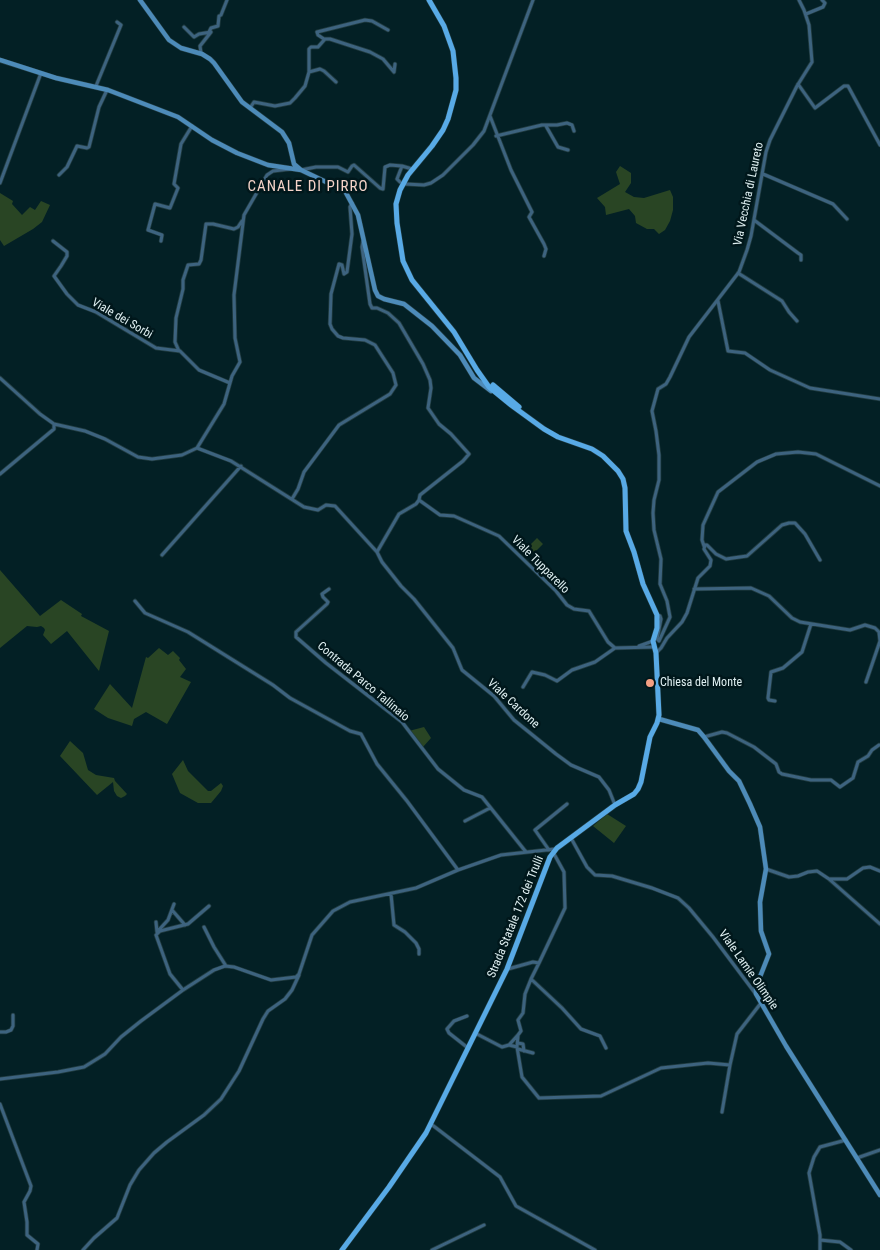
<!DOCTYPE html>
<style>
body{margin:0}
canvas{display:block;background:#032025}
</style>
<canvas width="880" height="1250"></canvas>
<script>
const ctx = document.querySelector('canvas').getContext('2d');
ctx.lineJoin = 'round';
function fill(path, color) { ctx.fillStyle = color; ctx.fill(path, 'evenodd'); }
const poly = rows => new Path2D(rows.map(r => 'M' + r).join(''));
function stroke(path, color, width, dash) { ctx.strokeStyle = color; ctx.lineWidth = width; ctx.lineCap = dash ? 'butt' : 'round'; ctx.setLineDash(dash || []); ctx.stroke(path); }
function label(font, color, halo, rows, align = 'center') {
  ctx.font = font + ' "Roboto Condensed",sans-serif'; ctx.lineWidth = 5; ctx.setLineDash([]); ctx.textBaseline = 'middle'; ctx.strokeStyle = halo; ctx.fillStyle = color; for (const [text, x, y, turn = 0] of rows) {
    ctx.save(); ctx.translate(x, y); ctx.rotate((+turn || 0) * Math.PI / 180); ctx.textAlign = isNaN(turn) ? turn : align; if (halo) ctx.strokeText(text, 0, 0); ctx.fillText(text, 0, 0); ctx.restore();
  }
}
const green = poly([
 [620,166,631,173,631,183,625,192,634,197,644,198,670,190,673,197,673,210,670,221,665,230,659,234,654,229,647,229,636,223,635,216,629,209,606,215,605,207,597,198,620,184,616,172],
 [0,193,13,201,12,204,22,215,30,207,35,210,41,201,50,205,42,222,33,229,4,246,0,240],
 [537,538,543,544,532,555,526,549],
 [0,570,40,616,61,600,82,614,81,616,109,631,99,671,67,631,51,644,43,635,45,630,44,628,41,626,37,627,27,626,0,648],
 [159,648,168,655,173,651,180,658,179,660,186,669,180,677,191,682,167,724,146,712,134,719,132,726,108,718,94,709,110,684,132,708,146,657,148,658],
 [424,727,431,738,423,747,409,731],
 [70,741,83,753,88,770,96,775,114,778,115,781,127,794,125,796,121,798,117,796,114,791,113,782,97,795,60,756],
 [183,760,188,771,208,791,211,791,221,783,223,786,221,791,211,803,198,803,180,793,172,774],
 [607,814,626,826,614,843,593,826]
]);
const street = poly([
 [806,14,823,7,825,3,822,0],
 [184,27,194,37,199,34,211,32,200,46,201,53],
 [209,32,211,28,218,26,219,16,221,15,227,0],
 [324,39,318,35,317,32,365,20,372,21,388,30],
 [309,72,320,69,324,71,336,82],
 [798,84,815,108,844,86,848,86,880,145],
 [96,86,121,25,117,22],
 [250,108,254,102,275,106,290,103,295,98,305,86,309,72,309,49,311,47,318,47,325,39,330,39,370,52,383,59,394,72,395,64],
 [490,116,511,170,532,212,529,217,544,244,546,249,544,256],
 [546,126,558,147,568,150],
 [496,136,542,125,557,125,567,123,572,125,574,131],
 [301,170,316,167,338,167,348,172,352,166,354,165,380,188,383,189,385,167,390,165,402,166],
 [763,174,833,204,847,219],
 [59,175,67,167,77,146,87,148,89,147,99,107,107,90],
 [400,182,397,179,402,166,412,169],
 [0,183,41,73],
 [405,184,424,185,431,183,443,175,473,145,484,131,533,0],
 [754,220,798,253,801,255,801,260],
 [53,241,67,252,67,256,61,266,54,276,67,294,78,305,96,312,156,348,180,351,199,370,230,383],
 [161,241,162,235,148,230,155,204,170,208,178,188,174,184,181,144,192,126],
 [363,241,362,247,370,304,372,308,377,308,388,313,399,323,423,364,430,380,431,388,428,408,439,424,451,434,469,454,463,461,420,495,419,500,416,504,399,514,377,552],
 [738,273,782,301,789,312,797,321],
 [718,301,728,351,745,353,770,370,810,388,880,399],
 [179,351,175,342,176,318,183,289,183,280,188,265,199,264,201,260,206,224,213,224,234,229,238,227,242,221],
 [0,378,40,414,54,424,85,431,105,439,138,457,152,459,182,455,197,448],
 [197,448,231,461,304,507,318,510,326,505,335,506,377,552,382,562,401,586,414,599,453,648,462,670,494,696,514,720,556,754,571,765,599,777,609,790,615,805],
 [197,448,224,404,232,376,240,362,235,338,234,295,244,215,267,175,273,171,290,169],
 [0,474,54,429,54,424],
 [292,499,298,489,304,472,339,425,390,394,396,385,393,373,375,345,365,340,343,338,338,336,332,329,330,324,331,294,339,264,342,265,344,274,347,272,352,234,350,207,352,203],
 [419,500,440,515,454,516,499,536,556,591,567,605,574,609,589,611,608,642,615,648,654,647],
 [704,546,702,540,703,525,718,492,757,462,776,454,798,452,816,454,880,486],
 [162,555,241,466],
 [329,589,322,594,323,597,328,602,327,604,296,632,296,637,326,663,402,722,438,769,464,790,482,797,526,852],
 [694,589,751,588,769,596,792,618,800,622,850,630,865,625,875,628,879,632,880,641,866,682],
 [135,601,145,613,188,632,273,685,290,698,350,731,361,734,377,764,407,801,458,870],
 [657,615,660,616,661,619,657,639,659,641,670,617,667,601,660,584,661,559,654,530,653,513,654,500,659,480,659,455,656,431,652,411,658,389,666,384,670,377,689,337,739,272,747,250,751,236,766,152,770,140,797,86,812,62,809,25,804,10,799,0],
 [639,646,653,641],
 [656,653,661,648,667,638,682,622,687,613,698,578,710,566,711,560,704,549,705,545,707,545,716,554,726,559,747,556,782,525,789,523,795,523,805,534,820,560],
 [523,687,532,672,545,675,557,681,572,670,595,662,615,648],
 [775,701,769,700,768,698,771,672,783,668,802,652,811,624],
 [704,737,722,732,727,733,754,747,776,764,779,772,782,774,811,780,831,780,840,787,853,778,858,762,868,756,872,750,879,745],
 [465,821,490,808],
 [571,838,587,867,595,875,612,876,652,888,678,898,689,908,713,937,755,993],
 [549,850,535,830,567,804],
 [766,869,789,877,798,876,808,872,817,871,829,879,880,924],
 [830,879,847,879,863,868,870,867,880,871],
 [391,894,394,925,405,932,416,943,419,949,419,954],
 [172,910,185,925],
 [156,922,157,932,168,920,174,904],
 [204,927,214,947,226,966],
 [539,963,531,979,562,1008,581,1029,600,1036,606,1048],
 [508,969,533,962,539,963,565,908,564,872,553,852],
 [183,990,170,974,156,935,160,931,188,924,209,906],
 [467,1016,454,1021,447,1029,449,1033,468,1048],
 [0,1032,6,1032,11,1030,13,1026,13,1015],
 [475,1033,502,1047,509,1045,517,1047,522,1077,539,1098,601,1096,661,1068,708,1063,730,1065,737,1034,761,1003],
 [518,1035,521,1031,518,1020,523,1013,525,994,531,979],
 [518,1043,523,1044,524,1051],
 [509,1045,518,1035,517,1047],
 [518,1049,533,1053],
 [0,1079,58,1072,84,1067,105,1054,121,1037,141,1021,183,990,214,970,225,966,234,967,271,980,296,977,299,974,312,935,333,911,350,902,416,888,458,870,501,855,555,849],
 [0,1104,31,1186,30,1191,24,1202,27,1222,27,1235,38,1244,37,1250],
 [722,1112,730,1065],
 [431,1124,500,1177,516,1206,595,1250],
 [857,1158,880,1150],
 [820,1240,840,1242,851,1250],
 [83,1250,94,1238,117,1218,130,1185,139,1170,154,1153,167,1142,204,1115,221,1099,239,1071,263,1019,268,1011,285,999,292,990,299,975],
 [432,1250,484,1225],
 [820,1250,820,1235,809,1173,814,1157,820,1147,846,1140]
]);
const secondary = poly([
 [140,0,169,40,181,48,202,54,210,59,214,63,242,102,282,132,289,143,294,164,301,170,345,191,358,215,375,290,378,296,384,299,404,304,432,326,460,355,474,378,491,391],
 [0,60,56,78,108,90,178,117,212,140,237,153,268,165,301,170],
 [659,719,698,730,704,737,729,771,739,781,750,804,760,827,766,869,760,902,761,931,769,954,756,987,756,994,786,1046,880,1195]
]);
const primary = poly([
 [493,385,519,407],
 [342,1250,389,1187,426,1133,507,969,550,857,557,848,615,805,634,794,638,789,641,782,650,737,657,723,659,715,656,653,653,641,657,628,657,615,643,584,634,552,626,531,625,488,623,479,618,471,603,456,592,449,558,437,544,429,511,405,489,387,477,370,454,332,412,280,403,261,397,223,396,204,400,190,408,175,432,146,443,130,448,119,456,90,456,78,453,51,444,26,429,0]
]);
const markers = [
 [650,683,5,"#f39f83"]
];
const streetNames = [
 ["Via Vecchia di Laureto",749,194,-78],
 ["Viale dei Sorbi",122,319,30],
 ["Viale Tupparello",540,565,45],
 ["Contrada Parco Tallinaio",363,682,40],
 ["Viale Cardone",513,704,43],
 ["Strada Statale 172 dei Trulli",516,917,-68],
 ["Viale Lamie Olimpie",748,970,55]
];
const poiNames = [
 ["Chiesa del Monte",660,683]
];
const quarterNames = [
 ["CANALE DI PIRRO",308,187]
];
fill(green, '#294524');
stroke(street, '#223d42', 4.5);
stroke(secondary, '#223d42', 5.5);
stroke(primary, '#223d42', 6);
stroke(street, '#3d637f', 3);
stroke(secondary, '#4d8bb9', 4.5);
stroke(primary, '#58aae6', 5);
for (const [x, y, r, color] of markers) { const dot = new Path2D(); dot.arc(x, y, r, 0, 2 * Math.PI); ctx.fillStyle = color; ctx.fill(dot); stroke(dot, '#00171b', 2); }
label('12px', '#deeff1', '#00171b', streetNames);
label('12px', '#deeff1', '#00171b', poiNames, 'left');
ctx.letterSpacing = '1px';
label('15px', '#f5d4c9', '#00171b', quarterNames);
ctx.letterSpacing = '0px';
</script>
